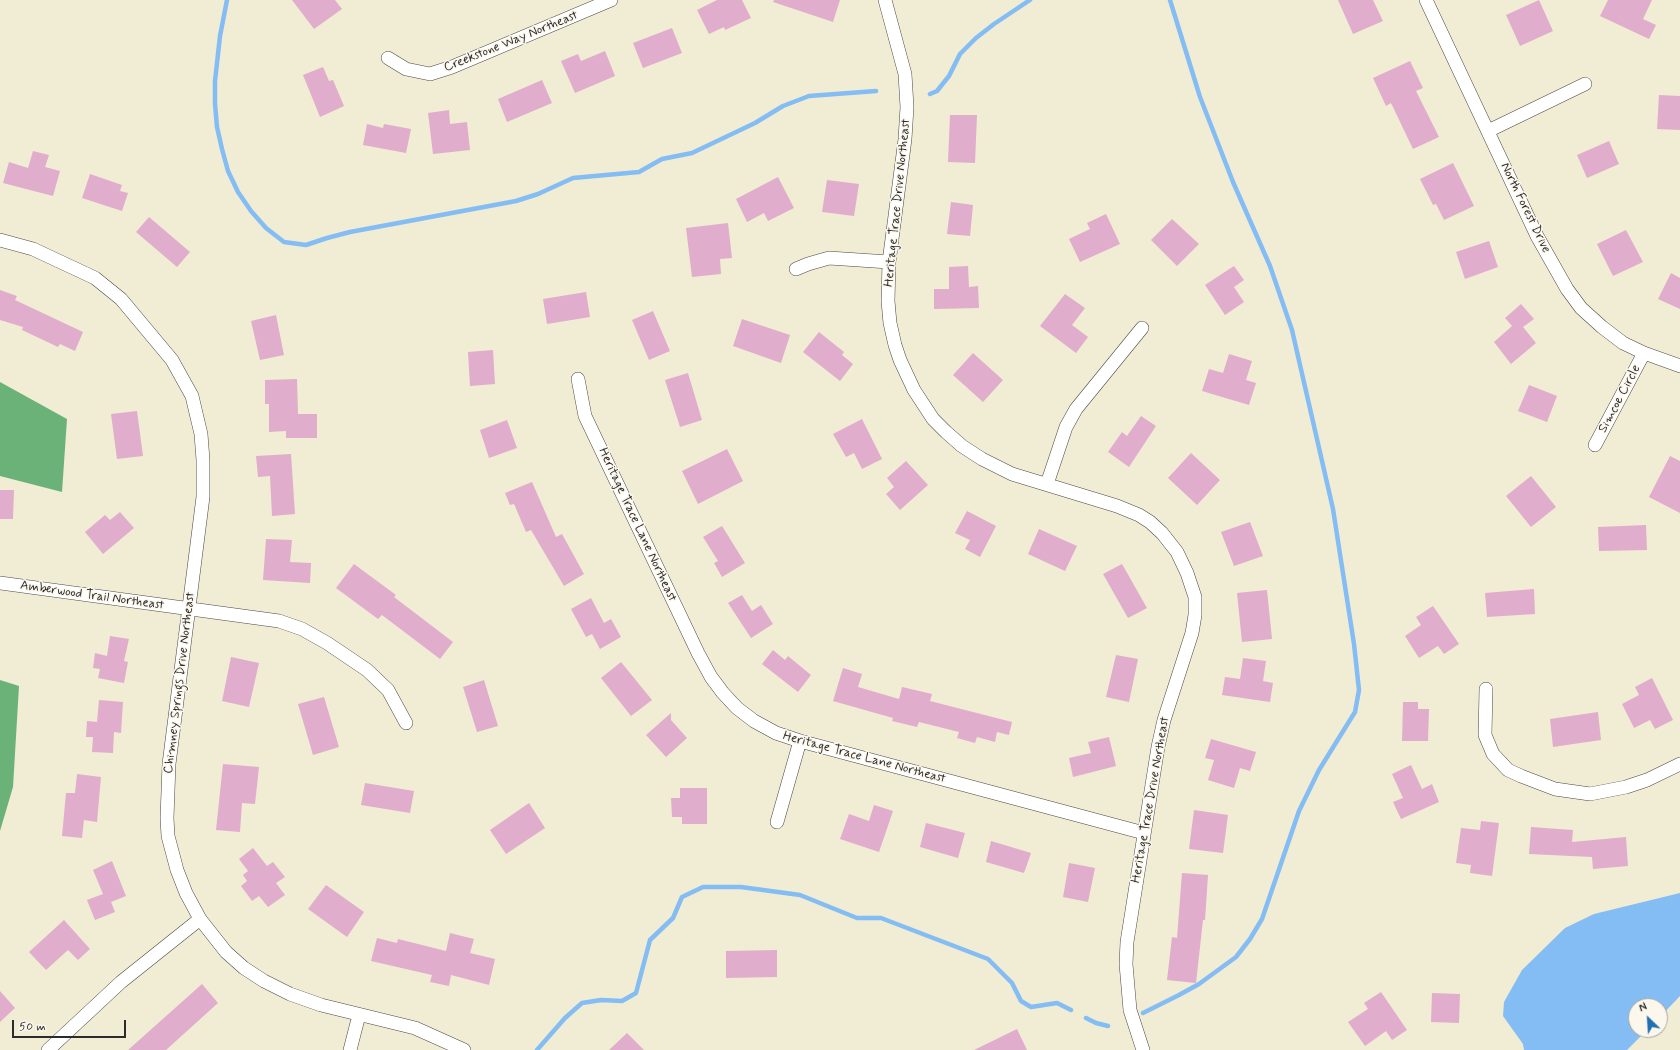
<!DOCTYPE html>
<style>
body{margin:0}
#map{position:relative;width:1680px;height:1050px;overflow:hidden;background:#f1ecd4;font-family:Mynerve,sans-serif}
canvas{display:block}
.north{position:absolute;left:1628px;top:998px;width:40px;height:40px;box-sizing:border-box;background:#fbf7ec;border:1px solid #a8a59f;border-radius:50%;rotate:335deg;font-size:11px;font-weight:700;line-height:16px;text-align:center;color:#2b2b2b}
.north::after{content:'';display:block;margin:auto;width:14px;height:18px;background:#1f6fb2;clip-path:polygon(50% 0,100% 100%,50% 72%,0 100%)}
.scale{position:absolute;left:12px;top:1020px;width:114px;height:18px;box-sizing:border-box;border:2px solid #2b2b2b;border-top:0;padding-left:5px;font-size:12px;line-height:14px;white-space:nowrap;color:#2b2b2b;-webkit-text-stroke:3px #fbf7ec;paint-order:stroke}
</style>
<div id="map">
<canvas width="1680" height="1050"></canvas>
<div class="north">N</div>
<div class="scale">50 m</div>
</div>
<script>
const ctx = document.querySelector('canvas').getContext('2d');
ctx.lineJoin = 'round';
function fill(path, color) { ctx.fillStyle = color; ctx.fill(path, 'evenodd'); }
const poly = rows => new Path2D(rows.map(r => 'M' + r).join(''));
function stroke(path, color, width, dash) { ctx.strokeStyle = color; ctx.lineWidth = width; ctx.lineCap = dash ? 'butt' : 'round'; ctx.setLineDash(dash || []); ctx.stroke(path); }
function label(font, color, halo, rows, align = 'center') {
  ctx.font = font + ' Mynerve,sans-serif'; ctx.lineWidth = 3; ctx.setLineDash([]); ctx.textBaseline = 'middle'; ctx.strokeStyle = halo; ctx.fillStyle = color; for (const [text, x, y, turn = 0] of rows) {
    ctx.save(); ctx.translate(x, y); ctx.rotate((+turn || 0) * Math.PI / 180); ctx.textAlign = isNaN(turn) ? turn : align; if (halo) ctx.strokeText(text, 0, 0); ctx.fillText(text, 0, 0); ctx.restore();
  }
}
const forest = poly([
 [0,382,67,419,62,492,0,476],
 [0,680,19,686,13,787,0,831]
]);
const water = poly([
 [1680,893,1680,996,1660,1017,1660,1006,1636,1006,1636,1030,1647,1030,1627,1050,1524,1050,1523,1044,1503,1016,1504,1002,1522,970,1565,928,1594,914]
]);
const stream = poly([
 [227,0,220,36,215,81,215,104,217,127,222,149,228,171,238,192,251,211,266,228,284,242,306,245,327,238,350,232,516,201,538,194,573,178,639,172,662,159,692,153,755,123,783,106,809,96,876,91],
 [930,94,937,91,949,76,960,54,976,38,994,24,1030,0],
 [1143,1013,1179,995,1199,984,1236,957,1250,939,1262,919,1299,811,1319,770,1355,712,1359,690,1354,644,1333,509,1292,330,1270,266,1233,182,1200,97,1170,0],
 [1086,1018,1096,1023,1108,1026],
 [537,1050,565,1018,582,1003,601,1000,622,1001,636,993,650,940,673,918,682,897,703,887,741,887,800,895,857,918,881,918,988,959,1012,983,1021,1001,1031,1007,1057,1003,1071,1010]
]);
const building = poly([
 [292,0,335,0,342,9,314,29],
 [717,0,742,0,751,18,725,30,724,27,709,34,697,10],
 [774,0,840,0,833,22,773,2],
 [1338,0,1373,0,1383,21,1353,34],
 [1539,0,1553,31,1520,46,1506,15],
 [1608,0,1652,0,1643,19,1656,25,1649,39,1600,16],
 [672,28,682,53,643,68,633,43],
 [605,51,615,76,575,93,561,61,578,54,581,61],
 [1410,61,1423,88,1416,91,1439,137,1413,149,1391,103,1386,106,1373,78],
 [323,67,329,81,333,80,344,106,320,117,303,75],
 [542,80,552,103,507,122,498,99],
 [1659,95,1680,96,1680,130,1657,129],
 [449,110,450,124,467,122,470,150,433,154,428,113],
 [950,115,977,115,975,163,948,162],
 [367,124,383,128,384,124,411,129,406,153,363,145],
 [1609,141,1619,164,1587,178,1577,155],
 [33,151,49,155,45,167,60,171,53,196,3,183,9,162,28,168],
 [1453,163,1474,206,1444,220,1436,204,1433,205,1420,179],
 [90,174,122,185,120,191,128,193,122,211,82,198],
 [778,177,794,208,768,221,764,213,747,222,736,199],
 [827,180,859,184,854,216,822,212],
 [951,202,973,205,970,236,947,234],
 [1106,214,1120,244,1080,262,1069,239,1090,229,1087,223],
 [149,217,190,252,177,267,136,232],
 [1172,219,1199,244,1177,266,1151,240],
 [728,223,732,258,720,259,721,274,692,277,686,228],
 [1626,230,1643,262,1613,276,1597,244],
 [1489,241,1498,267,1465,279,1456,252],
 [968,266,969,287,978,286,979,308,934,309,934,289,949,289,949,267],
 [1234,266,1244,280,1234,287,1244,302,1225,315,1205,285],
 [1671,273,1680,278,1680,309,1658,299],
 [0,290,17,296,15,300,83,332,75,351,60,344,58,347,22,330,23,327,0,320],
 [586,292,590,317,547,324,543,299],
 [1065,294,1085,308,1072,325,1088,337,1076,353,1040,326],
 [1521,304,1534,319,1523,327,1536,343,1511,364,1494,342,1512,326,1505,318],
 [653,311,670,351,649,360,632,320],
 [276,315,284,355,260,360,251,321],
 [742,319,790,335,781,363,733,346],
 [819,332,844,352,842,355,853,364,840,381,803,352],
 [493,350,495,384,470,386,468,352],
 [973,353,1003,380,983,402,953,375],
 [1229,354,1252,361,1246,380,1256,383,1249,405,1202,391,1209,369,1223,373],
 [688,373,702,420,680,427,665,380],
 [297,379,298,414,317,414,317,438,286,438,286,431,269,432,269,404,265,404,265,380],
 [1529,385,1557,396,1547,422,1518,411],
 [137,411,143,456,117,459,111,414],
 [1141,416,1156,426,1129,467,1108,452,1122,432,1127,436],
 [862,419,882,459,862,469,854,453,846,457,833,434],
 [507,420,517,448,489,458,480,430],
 [727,449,743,481,698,504,682,471],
 [1191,453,1220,480,1197,505,1168,478],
 [291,454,295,514,272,516,270,476,258,477,256,456],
 [1670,456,1680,461,1680,513,1649,497],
 [906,461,928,485,900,510,886,494,894,487,887,478],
 [1531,476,1556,507,1531,527,1506,496],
 [532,482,556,537,562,534,584,574,564,586,531,530,526,532,514,504,510,505,505,493],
 [0,490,14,490,13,519,0,519],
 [967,511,996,526,980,557,965,549,970,540,955,533],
 [120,512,134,528,103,554,85,532,105,515,110,520],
 [1250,522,1263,556,1234,566,1221,532],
 [1646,525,1647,550,1599,551,1598,527],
 [722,526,745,563,722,577,714,563,718,561,703,537],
 [1039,529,1077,546,1065,571,1028,554],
 [266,539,292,540,290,562,311,563,310,583,263,580],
 [354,564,396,595,394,597,453,642,440,659,382,615,378,619,336,588],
 [1122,564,1147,608,1128,618,1103,574],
 [1534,589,1535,614,1487,617,1485,593],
 [1267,590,1272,639,1242,642,1237,593],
 [742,595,752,611,761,605,773,624,751,638,728,603],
 [591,598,604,623,611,619,621,637,600,649,592,634,586,637,571,609],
 [1433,606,1459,644,1444,654,1438,646,1419,658,1405,636,1421,625,1416,617],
 [110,636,129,639,124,661,128,662,124,683,98,678,100,669,93,668,95,653,107,656],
 [773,650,785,660,788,656,811,675,798,692,762,664],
 [1116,655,1138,659,1129,702,1106,697],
 [231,657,259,663,249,707,222,701],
 [1243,658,1266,661,1263,681,1273,683,1270,702,1222,695,1225,677,1240,679],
 [621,662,652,700,631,716,601,678],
 [843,668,862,674,858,687,899,699,902,687,932,694,930,701,1012,722,1009,735,997,732,995,742,977,737,975,743,957,738,959,732,919,722,917,727,892,721,893,718,833,701],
 [1652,678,1673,720,1655,729,1650,720,1634,728,1622,704,1639,695,1635,687],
 [484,680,498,726,477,732,463,687],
 [324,697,339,747,313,755,298,704],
 [99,700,123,702,121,733,114,732,113,753,92,752,93,737,86,737,87,721,97,722],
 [1403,702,1418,702,1418,709,1429,709,1428,741,1402,741],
 [1598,712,1601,740,1553,747,1550,719],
 [671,713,671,720,687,738,666,757,646,735],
 [1109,737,1116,766,1073,777,1069,758,1091,753,1088,742],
 [1211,739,1256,752,1250,771,1240,768,1234,788,1208,780,1214,760,1205,758],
 [223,764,259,767,255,804,242,803,240,832,216,830],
 [1411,765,1422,789,1432,784,1439,802,1401,819,1393,802,1403,798,1392,774],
 [77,774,101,777,97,822,84,820,82,838,62,836,66,793,75,793],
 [365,783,414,791,410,813,361,805],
 [680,788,707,788,707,824,682,824,682,817,672,817,671,798,680,798],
 [529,803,545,828,506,854,490,830],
 [874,805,893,811,879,852,840,839,849,814,869,821],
 [1194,810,1228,815,1223,853,1189,849],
 [1481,821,1499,823,1492,876,1470,873,1471,865,1456,863,1461,828,1480,830],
 [926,823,965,833,958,858,920,847],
 [1531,827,1573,830,1572,842,1626,837,1628,866,1593,869,1592,857,1529,854],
 [991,841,1031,853,1024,873,986,862],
 [253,848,267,866,273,862,285,877,276,883,285,895,268,907,259,896,252,901,241,886,247,881,243,875,248,871,239,859],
 [112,861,126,896,111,902,115,912,95,920,87,900,103,894,93,870],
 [1069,863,1095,868,1088,902,1063,897],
 [1182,873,1208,875,1205,920,1203,920,1196,983,1167,980,1172,937,1177,938],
 [326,885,364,912,347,937,308,909],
 [64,920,90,949,78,960,68,950,46,970,29,952],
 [450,933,474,939,470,953,495,959,489,985,451,975,449,986,430,982,432,975,371,961,377,938,397,943,398,939,446,951],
 [777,950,777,977,726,978,726,951],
 [202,984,218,1003,166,1050,128,1050],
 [0,991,15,1008,0,1022],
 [1381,992,1407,1030,1392,1040,1386,1031,1365,1046,1348,1022,1368,1009,1364,1003],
 [1432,993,1460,994,1459,1023,1431,1022],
 [1017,1029,1027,1050,974,1050],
 [627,1033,644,1050,609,1050]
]);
const minor = poly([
 [885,0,905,74,907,107,905,139,889,262,888,301,890,323,895,345,900,360,914,390,933,419,946,432,962,446,982,459,1012,474,1117,506,1139,515,1150,522,1162,533,1177,552,1187,573,1195,597,1195,615,1192,633,1164,720,1158,747,1127,942,1126,964,1130,1010,1143,1050],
 [1426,0,1537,236,1567,289,1581,308,1602,327,1623,343,1644,353,1680,366],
 [388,58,406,69,430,74,452,67,611,0],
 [1488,131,1585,84],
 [0,240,33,249,95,278,121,299,172,360,192,396,196,413,201,434,203,460,203,497,169,764,167,818,168,836,177,870,186,893,200,919,226,952,244,968,264,981,290,994,321,1005,415,1028,464,1050],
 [796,269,808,264,829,258,889,262],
 [578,379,585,416,698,653,711,677,723,693,737,708,754,721,776,733,800,741,1144,833],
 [1595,445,1644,353],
 [1047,484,1066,427,1076,409,1142,328],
 [0,583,279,621,302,629,327,643,367,670,388,690,406,723],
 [1486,689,1485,735,1493,754,1508,770,1521,776,1555,789,1590,794,1626,787,1647,780,1680,764],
 [777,822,800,741],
 [48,1050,121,982,200,919],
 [350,1050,359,1015]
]);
const streetNames = [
 ["Creekstone Way Northeast",511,42,-22],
 ["Heritage Trace Drive Northeast",898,203,-84],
 ["North Forest Drive",1525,208,64],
 ["Simcoe Circle",1620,399,-62],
 ["Heritage Trace Lane Northeast",637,525,65],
 ["Amberwood Trail Northeast",92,596,8],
 ["Chimney Springs Drive Northeast",180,683,-83],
 ["Heritage Trace Lane Northeast",864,758,15],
 ["Heritage Trace Drive Northeast",1151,800,-80]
];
fill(forest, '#6bb278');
fill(water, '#84bcf4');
stroke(stream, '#84bcf4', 4.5);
fill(building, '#e0adcd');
stroke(minor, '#494844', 14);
stroke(minor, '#fff', 13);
label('13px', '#2b2b2b', '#fbf7ec', streetNames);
</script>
